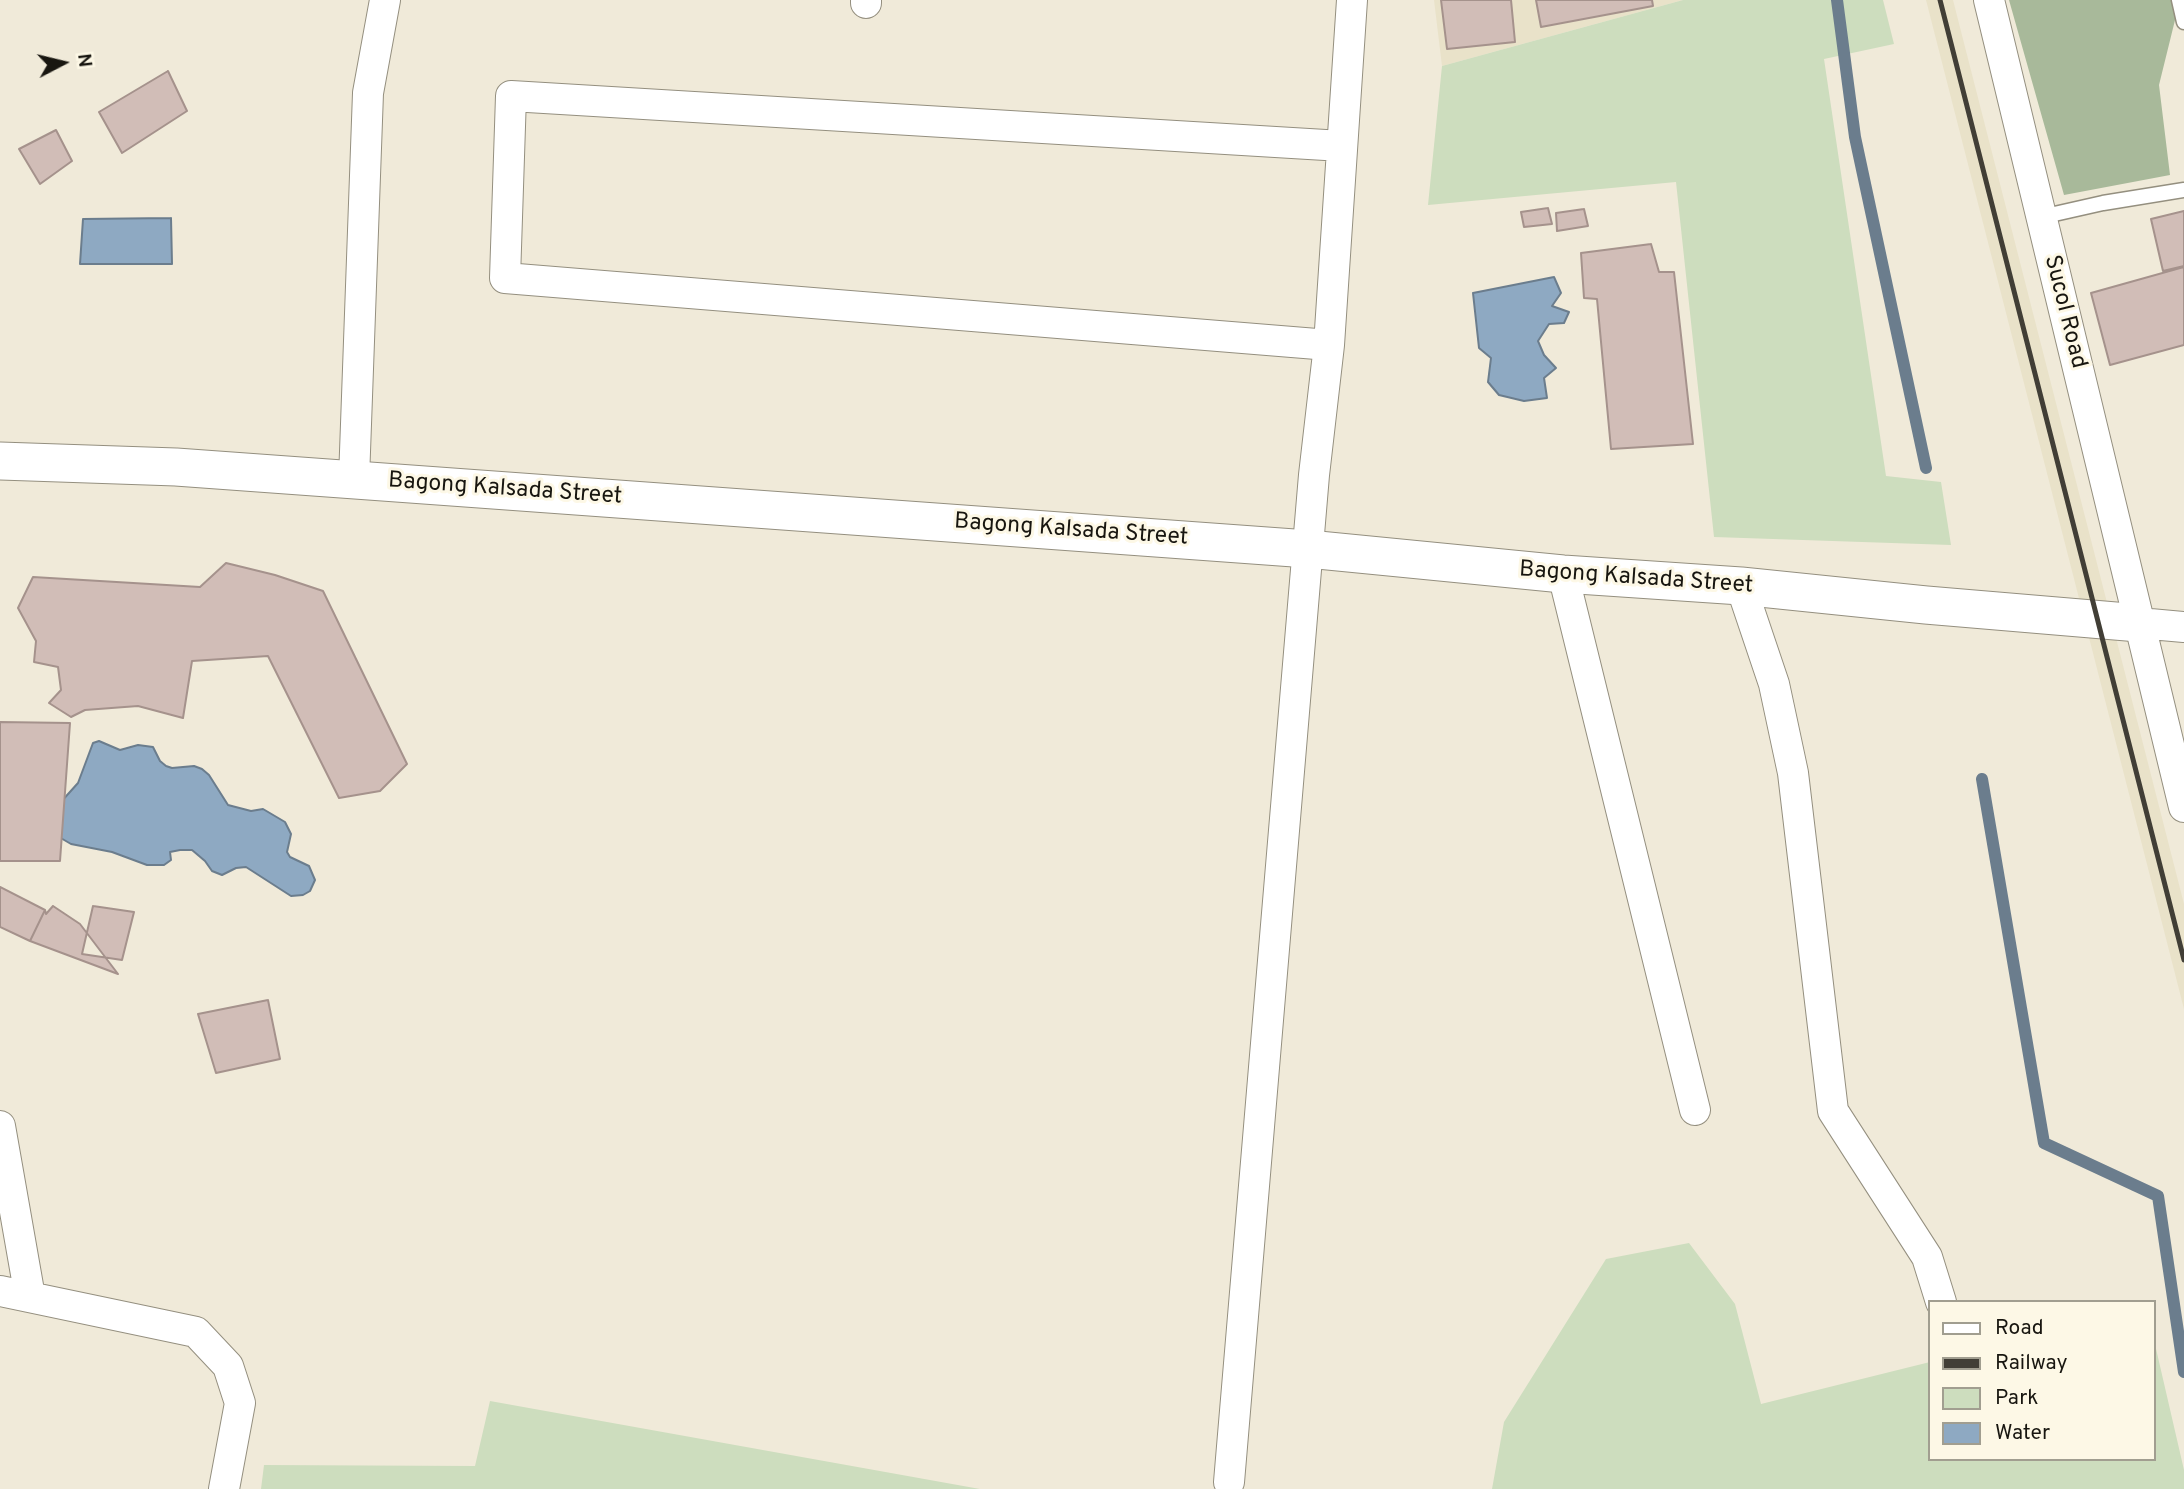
<!DOCTYPE html>
<style>
body{margin:0}
#map{position:relative;width:2184px;height:1489px;overflow:hidden;background:#f0ead9;font-family:Overpass,sans-serif}
canvas{display:block}
.legend{position:absolute;left:1928px;top:1300px;width:228px;height:161px;box-sizing:border-box;background:#fdf8e6;border:2px solid #a19e90;margin:0;padding:9px 12px;list-style:none;font-size:21px;color:#181610}
.legend li{display:flex;align-items:center;gap:14px;height:35px}
.legend b{width:35px;border:2px solid #a19e90}
.north{position:absolute;left:28px;top:28px;width:70px;height:70px;-webkit-text-stroke:5px #fdf8e6;paint-order:stroke;rotate:83deg;font-size:19px;font-weight:700;line-height:28px;text-align:center;color:#181610}
.north::after{content:'';display:block;margin:auto;width:24px;height:32px;background:#181610;clip-path:polygon(50% 0,100% 100%,50% 72%,0 100%)}
</style>
<div id="map">
<canvas width="2184" height="1489"></canvas>
<ul class="legend">
<li><b style="height:9px;background:#fff"></b>Road</li>
<li><b style="height:9px;background:#413e36"></b>Railway</li>
<li><b style="height:19px;background:#cdddbe"></b>Park</li>
<li><b style="height:19px;background:#8ea9c2"></b>Water</li>
</ul>
<div class="north">N</div>
</div>
<script>
const ctx = document.querySelector('canvas').getContext('2d');
ctx.lineJoin = 'round';
function fill(path, color) { ctx.fillStyle = color; ctx.fill(path, 'evenodd'); }
const poly = rows => new Path2D(rows.map(r => 'M' + r).join(''));
function stroke(path, color, width, dash) { ctx.strokeStyle = color; ctx.lineWidth = width; ctx.lineCap = dash ? 'butt' : 'round'; ctx.setLineDash(dash || []); ctx.stroke(path); }
function label(font, color, halo, rows, align = 'center') {
  ctx.font = font + ' Overpass,sans-serif'; ctx.lineWidth = 6; ctx.setLineDash([]); ctx.textBaseline = 'middle'; ctx.strokeStyle = halo; ctx.fillStyle = color; for (const [text, x, y, turn = 0] of rows) {
    ctx.save(); ctx.translate(x, y); ctx.rotate((+turn || 0) * Math.PI / 180); ctx.textAlign = isNaN(turn) ? turn : align; if (halo) ctx.strokeText(text, 0, 0); ctx.fillText(text, 0, 0); ctx.restore();
  }
}
const built = poly([
 [1434,0,1683,0,1442,66],
 [1926,0,1953,0,2184,904,2184,1009]
]);
const green = poly([
 [1683,0,1883,0,1894,44,1824,59,1886,476,1941,482,1951,545,1714,537,1676,182,1428,205,1442,66],
 [1689,1243,1735,1304,1761,1404,1930,1362,1930,1459,2154,1459,2154,1340,2184,1470,2184,1489,1492,1489,1504,1422,1606,1259],
 [490,1401,980,1489,261,1489,264,1465,475,1466]
]);
const forest = poly([
 [2009,0,2173,0,2177,12,2159,85,2170,175,2064,195]
]);
const water = poly([
 [171,218,172,264,80,264,83,219,171,218],
 [1554,277,1561,293,1552,306,1569,312,1564,323,1549,324,1538,341,1544,355,1556,368,1544,378,1547,398,1524,401,1499,395,1488,382,1491,358,1479,348,1473,293,1554,277],
 [99,741,120,750,138,745,153,747,160,761,166,766,172,768,194,766,202,769,209,775,228,805,251,811,263,809,285,822,291,834,287,852,290,857,309,866,315,880,310,891,303,895,291,896,246,867,236,868,222,875,212,871,205,861,192,850,180,850,170,852,171,860,164,865,147,865,112,852,71,844,59,837,60,803,78,783,93,743,99,741]
]);
const stream = poly([
 [1837,0,1855,137,1926,468],
 [1982,779,2044,1143,2158,1196,2184,1372]
]);
const building = poly([
 [1441,0,1511,0,1515,42,1447,49,1441,0],
 [1536,0,1652,0,1653,6,1541,27,1536,0],
 [168,71,187,111,122,153,99,112,168,71],
 [56,130,72,161,40,184,19,149,56,130],
 [1548,208,1552,224,1524,227,1521,212,1548,208],
 [1584,209,1588,226,1557,231,1556,213,1584,209],
 [2184,211,2184,266,2163,271,2151,219,2184,211],
 [1651,244,1659,272,1674,272,1693,444,1611,449,1597,299,1584,298,1581,253,1651,244],
 [2184,267,2184,345,2110,365,2091,293,2184,267],
 [226,563,275,575,323,591,407,764,380,791,339,798,268,656,192,661,183,718,138,706,85,710,71,717,49,703,61,690,58,667,34,662,36,641,18,608,33,577,200,587,226,563],
 [0,722,70,723,60,861,0,861,0,722],
 [0,887,45,910,30,941,0,927,0,887],
 [53,906,80,924,118,974,30,941,45,910,46,914,53,906],
 [93,906,134,912,122,960,82,954,93,906],
 [268,1000,280,1059,216,1073,198,1014,268,1000]
]);
const service = poly([
 [2179,0,2184,22],
 [2041,217,2103,203,2184,190]
]);
const minor = poly([
 [866,0,866,3],
 [1989,0,2184,807],
 [1329,345,505,278,511,96,1342,146],
 [354,479,368,93,385,0],
 [1563,574,1695,1110],
 [1741,586,1774,684,1793,773,1833,1111,1927,1257,1941,1302],
 [2139,623,2184,627],
 [0,1126,30,1297],
 [0,1291,196,1332,228,1366,240,1403,224,1489],
 [1229,1482,1314,475,1329,345,1352,0]
]);
const tertiary = poly([
 [0,461,176,467,1308,549,1563,574,1741,586,1926,605,2139,623]
]);
const rail = poly([
 [1940,0,2184,960]
]);
const streetNames = [
 ["Sucol Road",2064,312,76],
 ["Bagong Kalsada Street",505,490,4],
 ["Bagong Kalsada Street",1071,531,4],
 ["Bagong Kalsada Street",1636,579,4]
];
fill(built, '#e9e2c9');
fill(green, '#cdddbe');
fill(forest, '#a8b99a');
fill(water, '#8ea9c2');
stroke(water, '#6b7d8d', 2);
stroke(stream, '#6b7d8d', 12);
fill(building, '#d1bdb7');
stroke(building, '#a5928c', 2);
stroke(service, '#948f7f', 17);
stroke(minor, '#948f7f', 32);
stroke(tertiary, '#948f7f', 39);
stroke(service, '#fff', 14);
stroke(minor, '#fff', 30);
stroke(tertiary, '#fff', 37);
stroke(rail, '#413e36', 5);
label('23px', '#181610', '#fdf8e6', streetNames);
</script>
